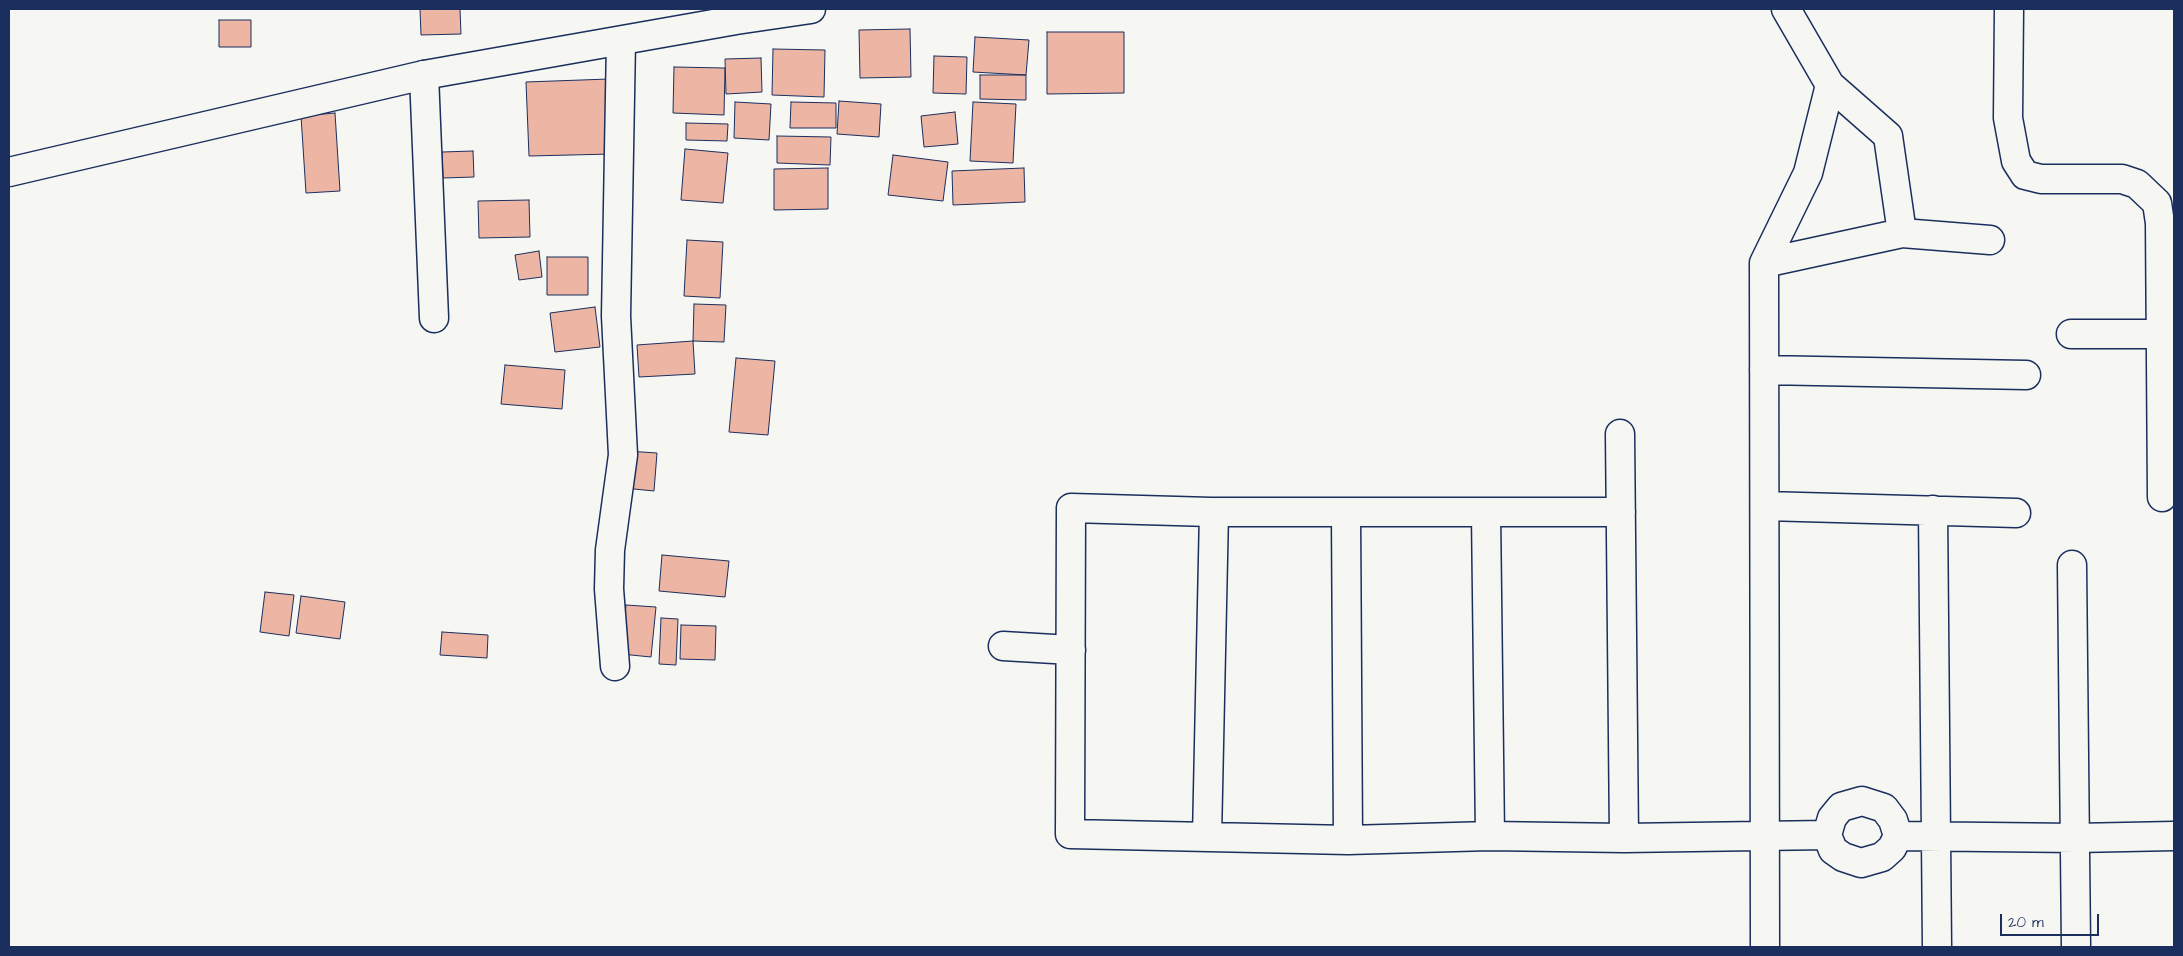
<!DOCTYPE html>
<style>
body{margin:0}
#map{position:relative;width:2183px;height:956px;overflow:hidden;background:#f6f6f2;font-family:"Architects Daughter",sans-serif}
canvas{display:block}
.frame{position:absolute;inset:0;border:10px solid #1b2f5e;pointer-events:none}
.scale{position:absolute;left:2000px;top:914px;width:99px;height:22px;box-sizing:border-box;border:2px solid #1b2f5e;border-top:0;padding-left:6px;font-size:15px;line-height:18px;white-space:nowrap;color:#1b2f5e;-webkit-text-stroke:4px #f6f6f2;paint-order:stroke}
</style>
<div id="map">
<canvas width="2183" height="956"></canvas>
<div class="frame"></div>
<div class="scale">20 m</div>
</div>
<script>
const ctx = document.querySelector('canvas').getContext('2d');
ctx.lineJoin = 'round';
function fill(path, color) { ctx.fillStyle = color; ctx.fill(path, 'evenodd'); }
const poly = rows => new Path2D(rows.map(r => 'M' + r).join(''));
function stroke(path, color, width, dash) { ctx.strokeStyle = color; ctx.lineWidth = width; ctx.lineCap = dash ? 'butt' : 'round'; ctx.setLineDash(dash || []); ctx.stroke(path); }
const building = poly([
 [420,9,460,9,461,34,421,35,420,9],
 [219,20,251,20,251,47,219,47,219,20],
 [910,29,911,77,860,78,859,30,910,29],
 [1047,32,1124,32,1124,93,1047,94,1047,32],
 [975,37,1029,40,1026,75,973,72,975,37],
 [773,49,825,50,824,97,772,95,773,49],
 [934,56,967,57,966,94,933,93,934,56],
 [761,58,762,92,726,94,725,59,761,58],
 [674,67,725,68,724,115,673,113,674,67],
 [980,75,1026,75,1026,100,980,99,980,75],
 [609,79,612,154,529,156,526,82,609,79],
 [839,101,881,104,879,137,837,134,839,101],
 [735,102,771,104,769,140,734,138,735,102],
 [791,102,836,103,836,128,790,128,791,102],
 [973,102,1016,104,1013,163,970,161,973,102],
 [955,112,958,144,924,147,921,116,955,112],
 [335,113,340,191,306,193,301,116,335,113],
 [686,123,728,124,727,141,686,140,686,123],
 [777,136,831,137,830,165,777,163,777,136],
 [685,149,728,153,723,203,681,200,685,149],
 [473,151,474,177,443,178,442,152,473,151],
 [893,155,948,162,943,201,888,195,893,155],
 [828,168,828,209,774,210,774,169,828,168],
 [1024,168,1025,202,953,205,952,171,1024,168],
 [529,200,530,237,479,238,478,201,529,200],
 [687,240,723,242,720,298,684,296,687,240],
 [539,251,542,277,519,280,515,255,539,251],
 [547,257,588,257,588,295,547,295,547,257],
 [694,304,726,305,724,342,693,341,694,304],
 [595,307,600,347,555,352,550,313,595,307],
 [693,341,695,374,639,377,637,345,693,341],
 [736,358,775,361,768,435,729,432,736,358],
 [505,365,565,370,562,409,501,404,505,365],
 [627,451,657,453,654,491,624,488,627,451],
 [662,555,729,561,725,597,659,591,662,555],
 [265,592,294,595,289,636,260,632,265,592],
 [301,596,345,602,340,639,296,633,301,596],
 [626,605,656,607,651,657,621,654,626,605],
 [661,618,678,619,676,665,659,664,661,618],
 [681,625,716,626,715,660,680,659,681,625],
 [442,632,488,635,487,658,440,655,442,632]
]);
const street = poly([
 [1786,9,1830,85,1888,136,1902,233],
 [2009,9,2008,118,2016,161,2025,175,2041,179,2122,179,2137,184,2157,203,2160,223,2162,497],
 [424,75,434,318],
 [1764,263,1902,233,1990,240],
 [2071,334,2160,334],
 [1764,370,2026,375],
 [1620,434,1624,838],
 [1765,506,2016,513],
 [1933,510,1937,947],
 [1621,512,1211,512,1071,508,1070,834,1348,840,1490,836,1624,838,1827,835,1833,850,1843,857,1861,863,1882,857,1892,848,1898,836,2076,838,2174,836],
 [1486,513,1490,836],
 [1346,514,1348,840],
 [2072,565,2076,947],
 [1003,646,1071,650],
 [615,666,609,589,610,550,623,455,616,316,621,41],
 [1827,835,1832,818,1841,807,1862,801,1884,808,1893,820,1898,836],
 [1207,837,1214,512],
 [1765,947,1764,263,1808,173,1830,85]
]);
const secondary = poly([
 [9,172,424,75,736,20,811,9]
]);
fill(building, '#edb5a4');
stroke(building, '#1b2f5e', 1);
stroke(street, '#1b2f5e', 31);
stroke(secondary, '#1b2f5e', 31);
stroke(street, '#f6f6f2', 28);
stroke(secondary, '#f6f6f2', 28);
</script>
